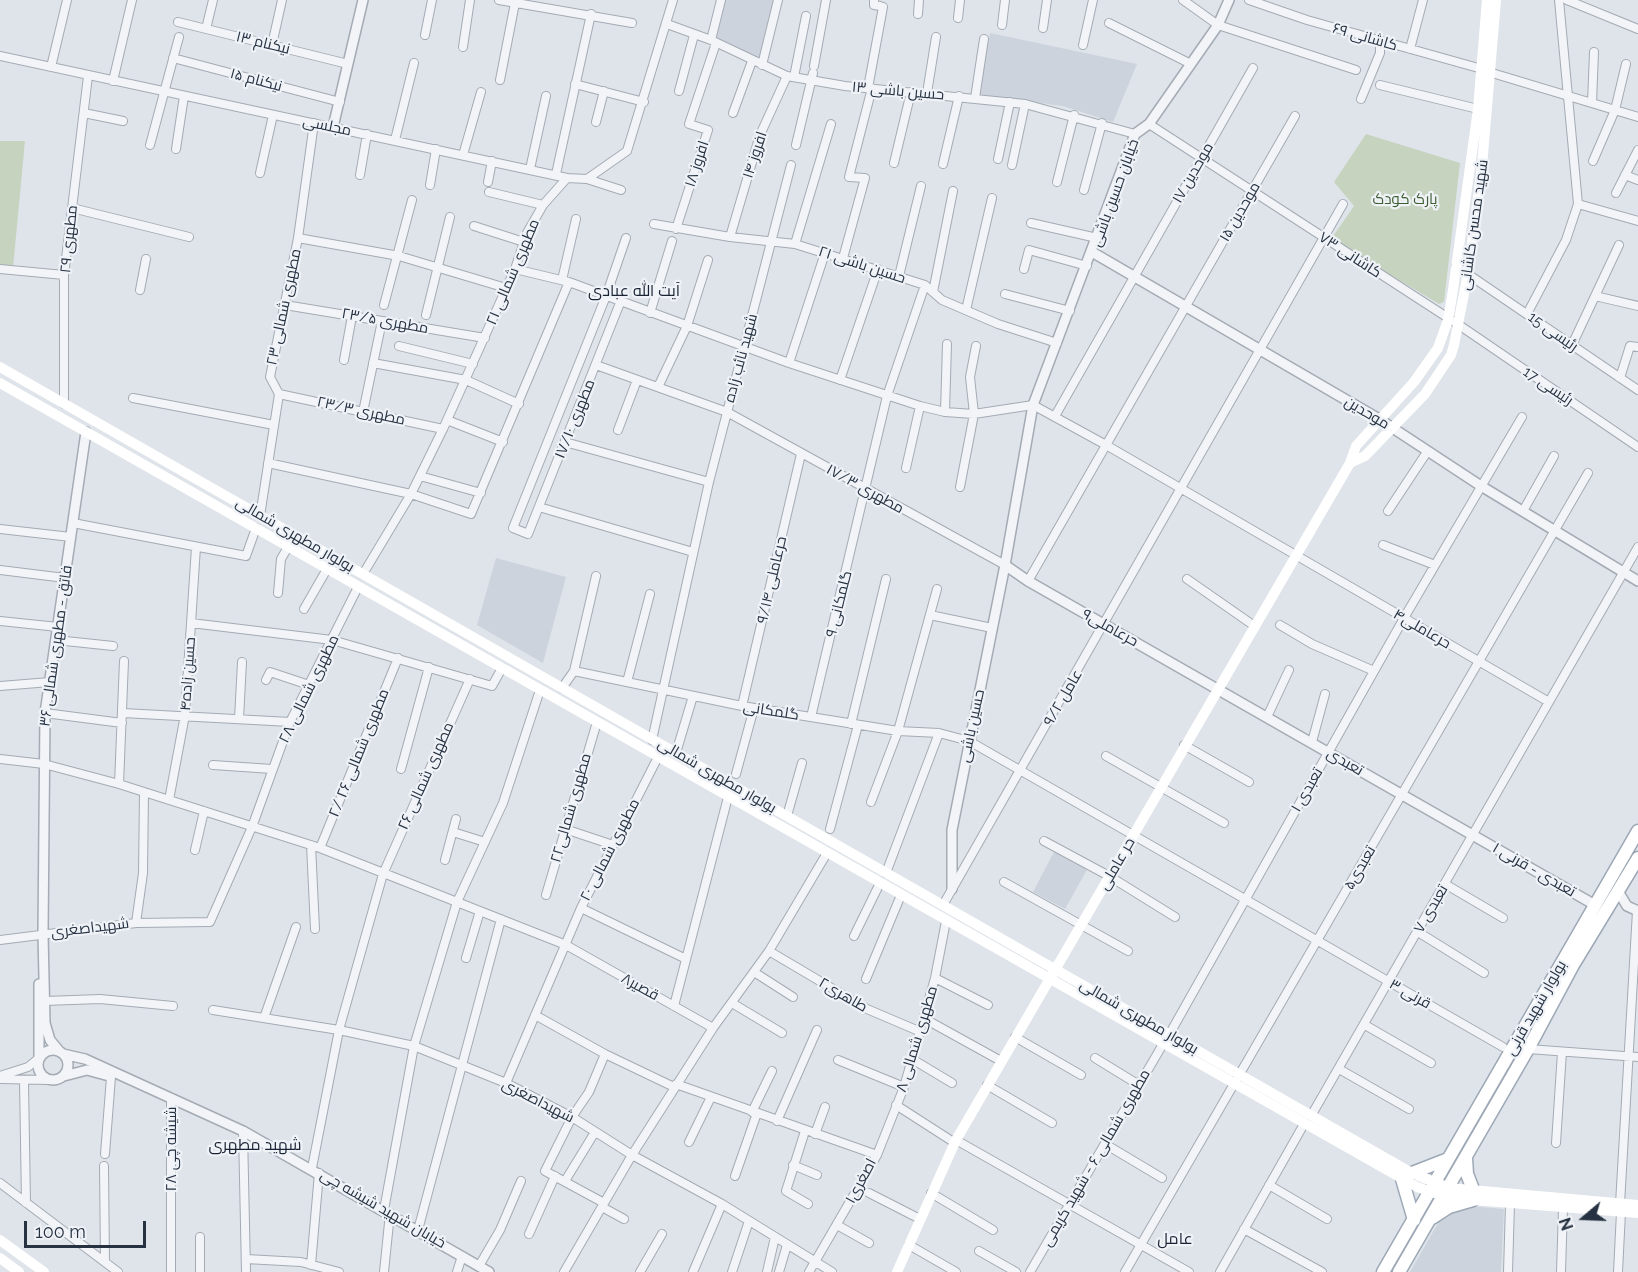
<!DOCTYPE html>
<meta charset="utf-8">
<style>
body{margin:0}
#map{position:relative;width:1638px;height:1272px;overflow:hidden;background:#dfe4ea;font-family:Raleway,sans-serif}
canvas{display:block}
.north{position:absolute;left:1554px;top:1188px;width:60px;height:60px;-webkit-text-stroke:4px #eff2f7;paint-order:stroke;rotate:251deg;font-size:16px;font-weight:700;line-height:24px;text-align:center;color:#263242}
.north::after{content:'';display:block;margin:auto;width:21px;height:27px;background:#263242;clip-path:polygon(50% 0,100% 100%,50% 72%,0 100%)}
.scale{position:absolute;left:24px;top:1221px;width:122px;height:27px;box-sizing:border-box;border:3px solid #263242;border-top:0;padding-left:8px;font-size:18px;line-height:21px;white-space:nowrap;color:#263242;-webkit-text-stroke:4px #eff2f7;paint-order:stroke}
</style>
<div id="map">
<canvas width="1638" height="1272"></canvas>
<div class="north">N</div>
<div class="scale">100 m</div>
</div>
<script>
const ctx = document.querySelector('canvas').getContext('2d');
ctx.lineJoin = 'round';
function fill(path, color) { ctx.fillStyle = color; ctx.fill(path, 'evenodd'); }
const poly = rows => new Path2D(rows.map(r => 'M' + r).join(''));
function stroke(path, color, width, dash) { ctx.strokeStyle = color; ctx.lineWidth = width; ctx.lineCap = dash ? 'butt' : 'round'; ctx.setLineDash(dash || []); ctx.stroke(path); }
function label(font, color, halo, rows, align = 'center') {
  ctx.font = font + ' Raleway,Cairo,sans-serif'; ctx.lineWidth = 4.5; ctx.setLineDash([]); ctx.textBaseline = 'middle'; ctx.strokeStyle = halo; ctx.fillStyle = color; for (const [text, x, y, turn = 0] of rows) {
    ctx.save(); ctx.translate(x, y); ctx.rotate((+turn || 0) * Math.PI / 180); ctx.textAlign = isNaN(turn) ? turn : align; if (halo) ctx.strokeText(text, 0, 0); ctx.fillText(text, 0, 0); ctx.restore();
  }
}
const built = poly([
 [723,0,775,0,759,60,715,39],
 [990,33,1137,64,1113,122,1063,106,979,95],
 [496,558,566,577,543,663,477,625],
 [1055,850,1088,868,1065,909,1033,892],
 [1468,1206,1504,1209,1501,1272,1410,1272,1441,1218]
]);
const green = poly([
 [1366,134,1460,163,1444,302,1439,304,1331,239,1354,206,1334,182],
 [0,141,25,141,13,268,0,266]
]);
const minor = poly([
 [499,0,632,23],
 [874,0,874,5,880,6],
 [1183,0,1218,25,1356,70],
 [1249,0,1307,20,1482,69],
 [1567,0,1638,29],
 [918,14,919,0],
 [958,18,960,0],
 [178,22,348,64],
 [1109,23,1191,64],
 [667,24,711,40,787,76,845,86,1025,104,1135,134],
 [1002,25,1005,0],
 [1043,28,1047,0],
 [206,29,213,0],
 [425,35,432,0],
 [711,40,721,0],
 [272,45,282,0],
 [1083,45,1093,0],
 [463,47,470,0],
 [1410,49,1423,0],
 [0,56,567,178],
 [173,58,340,102],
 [762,65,778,0],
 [814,66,826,0],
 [51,67,67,0],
 [1492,73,1638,117],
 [794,77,806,16],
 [500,80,515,3],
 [113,81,132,0],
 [575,84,644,102],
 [1380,85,1478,109],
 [868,88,883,7],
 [679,91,694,35],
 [927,93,936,37],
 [975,98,984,39],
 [1361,99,1380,53,1380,41],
 [1592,103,1594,52],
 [84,113,123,121],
 [733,113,752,61],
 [596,122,604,91],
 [1149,124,1459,325,1638,447],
 [395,140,414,63],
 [150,145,179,37],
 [796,145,813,73],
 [176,149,184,96],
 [463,155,481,92],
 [998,159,1010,102],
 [1593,161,1615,110,1626,64],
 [894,163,911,92],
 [943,164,959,96],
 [1012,165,1025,104],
 [530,169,546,96],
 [260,173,273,115],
 [556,174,591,14],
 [360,175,367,134],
 [1625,175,1638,180],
 [587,179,621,190],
 [488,182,492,161],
 [1057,182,1074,115],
 [430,185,436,149],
 [1084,190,1102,123],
 [489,192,543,205],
 [1616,193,1638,150],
 [1578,204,1638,221],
 [72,208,189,237],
 [1031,223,1097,238],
 [654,224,730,237,795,244,925,285,942,300,998,324,1057,343],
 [474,226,524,242],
 [676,229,708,130,689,124,716,43],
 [730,237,760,135,787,76],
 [298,238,399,256,506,288],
 [795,244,831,124],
 [843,258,865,178,849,177,872,88],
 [1456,266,1638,390],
 [0,269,64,275],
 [515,269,569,282,789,363,920,406,945,412,974,414,1033,405,1106,445,1549,702],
 [1024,269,1029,250,1087,266],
 [899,276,921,186],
 [562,280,576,219],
 [140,290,146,259],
 [933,292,953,191],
 [1005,294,1070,311],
 [1595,296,1638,306],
 [620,303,528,534,513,528,606,296,626,238],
 [285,305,485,338],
 [384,305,412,200],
 [966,310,992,198],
 [650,313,672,241],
 [1527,314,1566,240,1578,204,1559,0],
 [426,315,450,217],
 [1572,345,1619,245],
 [399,346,473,364],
 [344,360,352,316],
 [373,363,466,380,519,404],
 [789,363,825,253],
 [596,365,727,412,1005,565],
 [1620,378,1630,346,1638,347],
 [840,380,878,269],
 [658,387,687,326,708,260],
 [279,394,443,429],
 [133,398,274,425],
 [64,404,64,275,88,76],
 [363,412,382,321],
 [945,412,947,344],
 [1055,416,1253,68],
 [447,420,503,442],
 [618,430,637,380],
 [565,442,709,482],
 [268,463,411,494,471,514,569,282],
 [906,468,920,406],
 [420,476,481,493],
 [960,487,974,414,970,377,976,346],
 [539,507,693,552],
 [1388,511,1427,452],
 [1523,511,1554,456],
 [260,516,279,394,270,377,298,238,314,123],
 [73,523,246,556,256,528],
 [0,529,71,537],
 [1383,545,1435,565],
 [0,570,65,578],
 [363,574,411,494,443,429,515,269,527,233,543,205,567,178,587,179,627,151,673,0],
 [1187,579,1253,625],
 [1028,581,1295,116],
 [278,593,281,559,288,547],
 [304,609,327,569],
 [930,615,992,628],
 [0,621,58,627],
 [191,623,332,640,492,686,502,668],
 [1280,625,1312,644,1374,671],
 [56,640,113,646],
 [574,671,742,706,898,731,939,733,969,741,1503,1047],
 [266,680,270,672,309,685],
 [627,682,650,594],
 [0,686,50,682],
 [562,688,574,671,596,576],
 [742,706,801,454],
 [45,713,122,723],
 [123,713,290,722],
 [811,717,887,396,925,285],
 [1267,717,1289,670],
 [239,719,242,662],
 [851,724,886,579],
 [652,740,709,482,791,165],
 [1312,742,1325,694],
 [1184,745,1249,782],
 [676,753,693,696],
 [1106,756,1224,823],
 [0,759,44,764,119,784,320,848,566,945,713,1028],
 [213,765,272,769],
 [401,769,429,667],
 [736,774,754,708],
 [119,784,124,661],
 [169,800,185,715,196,547],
 [871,802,898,731,937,589],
 [787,816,802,763],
 [565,829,613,845],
 [830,829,858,725],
 [453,832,485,842],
 [1044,841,1109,876,1175,917],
 [311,845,315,929],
 [320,848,398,658],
 [195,850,204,811],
 [445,860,456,819],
 [886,873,939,733],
 [1004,882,1128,951],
 [1445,884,1503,918],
 [546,895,597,722],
 [943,905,1343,204],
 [581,908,686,959],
 [136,923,143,873,144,792],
 [1418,932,1484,973],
 [854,936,880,883],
 [0,940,136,923,210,922,252,827,290,722,358,587],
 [769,951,867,1009,921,1032],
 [466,958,480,911],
 [754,972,793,997],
 [935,978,988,1005],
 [866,979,901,895],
 [45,1001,100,999,173,1006],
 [732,1003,782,1033],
 [674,1006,728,797],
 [213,1010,339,1030,414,1046,506,1083,572,1117,632,1155,722,1204,832,1272],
 [535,1015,605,1054,674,1087],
 [264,1018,296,927],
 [925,1019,1001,1061],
 [1365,1025,1431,1063],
 [1169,1035,1404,618,1522,417],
 [1015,1037,1081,1075],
 [1528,1049,1638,1057],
 [1095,1058,1139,1085],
 [912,1059,952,1083],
 [838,1060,904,1087],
 [1339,1069,1409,1109],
 [0,1076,28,1067,39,1058],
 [0,1079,49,1080],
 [24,1081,26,1203],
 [506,1083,581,908,658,757],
 [676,1084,877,1155],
 [987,1085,1052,1123],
 [896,1105,955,1143],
 [752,1112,772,1071],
 [1311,1116,1638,547],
 [777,1121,817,1030],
 [243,1131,246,1272],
 [805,1131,786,1191,808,1204],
 [815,1134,825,1107],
 [956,1140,1189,1272],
 [689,1142,711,1097],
 [1556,1143,1562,1052],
 [1105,1144,1162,1178],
 [105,1154,111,1077],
 [793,1165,817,1175],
 [104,1166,105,1262],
 [312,1168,339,1030,383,874,470,679],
 [735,1176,757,1113],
 [565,1181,595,1132],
 [0,1183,118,1272],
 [1269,1185,1327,1219],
 [869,1193,920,1219],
 [931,1193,993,1230],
 [604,1203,545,1171,572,1117,589,1092,605,1054],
 [1620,1204,1637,911],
 [602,1207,624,1219],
 [384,1210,414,1046,457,902,503,803,540,690],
 [837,1225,869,1243],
 [1244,1229,1322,1272],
 [418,1230,501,919],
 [529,1234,555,1176],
 [909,1245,956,1272],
 [979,1251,1016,1272],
 [246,1259,301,1262,339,1272],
 [311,1265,319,1173],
 [479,1266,500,1230,521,1181],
 [171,1272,171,1098],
 [200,1272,200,1237],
 [384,1272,390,1213],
 [457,1272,462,1256],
 [564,1272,632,1155,713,1028,769,951,827,853],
 [640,1272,662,1234],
 [693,1272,722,1204],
 [732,1272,749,1221],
 [767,1272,775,1237],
 [779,1272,787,1245],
 [809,1272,877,1155,904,1087,935,978,946,921],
 [1030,1272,1163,1044],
 [1125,1272,1588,473],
 [1220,1272,1304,1124],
 [1508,1272,1510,1204],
 [1561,1272,1563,1208],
 [1618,1272,1621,1212]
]);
const tertiary = poly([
 [333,127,363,0],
 [1092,252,1379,419,1481,486,1638,581],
 [1005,565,1028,581,1595,905],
 [952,889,952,830,1005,565,1033,405,1135,134,1149,124,1218,25,1229,0],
 [1618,891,1627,906,1638,911],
 '38 1065a15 15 0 1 1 30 0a15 15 0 1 1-30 0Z',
 [60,1052,50,1040,45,1023,43,934,45,713,86,432],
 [63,1054,85,1059,243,1131,489,1272],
 [39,1058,39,984],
 [64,1076,87,1070,109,1076]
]);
const secondary = poly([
 [0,367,1412,1173,1449,1188,1638,1205],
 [0,383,1417,1187,1444,1196,1473,1200,1638,1213],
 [1350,463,1365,456,1425,394,1451,355,1454,345,1468,273,1482,166,1496,0],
 [0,1240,44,1272],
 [0,1258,19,1272],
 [897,1272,956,1140,1350,463,1356,446,1414,382,1438,348,1448,320,1453,290,1478,109,1487,0]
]);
const primary = poly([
 [1466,1158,1467,1174,1474,1192],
 [1412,1173,1448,1159],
 [1402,1179,1414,1220],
 [1432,1218,1449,1207,1473,1200],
 [1383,1272,1638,831],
 [1399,1272,1528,1049,1573,965,1638,858]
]);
const streetNames = [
 ["کاشانی ۶۹",1365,37,16],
 ["نیکنام ۱۳",263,43,14],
 ["نیکنام ۱۵",256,80,15],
 ["حسین باشی ۱۳",898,91,5],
 ["مجلسی",327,126,12],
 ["افروز ۱۴",755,155,-72],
 ["افروز ۱۸",697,164,-72],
 ["موحدین ۱۷",1193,173,-60],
 ["خیابان حسین باشی",1115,193,-70],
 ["موحدین ۱۵",1240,212,-60],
 ["شهید محسن کاشانی",1474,225,-82],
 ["مطهری ۲۹",69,239,-84],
 ["کاشانی ۷۳",1350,255,33],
 ["حسین باشی ۲۱",862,265,18],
 ["مطهری شمالی ۲۱",513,272,-67],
 ["مطهری شمالی ۲۳",284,307,-78],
 ["مطهری ۲۳/۵",385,321,10],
 ["رئیسی 15",1553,332,35],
 ["شهید نائب زاده",741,358,-75],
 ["رئیسی 17",1548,386,34],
 ["مطهری ۲۳/۳",361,411,12],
 ["موحدین",1367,413,31],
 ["مطهری ۱۷/۱۰",575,419,-68],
 ["مطهری ۱۷/۳",865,489,29],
 ["بولوار مطهری شمالی",295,535,30],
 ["حرعاملی ۹/۱۴",772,580,-77],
 ["گلمکانی ۹",839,604,-76],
 ["حرعاملی۹",1110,628,29],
 ["حرعاملی۴",1422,629,30],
 ["فاتق - مطهری شمالی ۳۶",56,646,-82],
 ["حسین زاده۴",188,674,-86],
 ["مطهری شمالی ۲۸",309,689,-64],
 ["عامل ۹/۲",1063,698,-60],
 ["گلمکانی",771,711,9],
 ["حسین باشی",972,726,-78],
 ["مطهری شمالی ۲۶ /۲",359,753,-68],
 ["تعبدی",1345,762,30],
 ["مطهری شمالی ۲۶",426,776,-66],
 ["بولوار مطهری شمالی",717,776,30],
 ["تعبدی ۱",1307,790,-60],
 ["مطهری شمالی۲۲",571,808,-74],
 ["مطهری شمالی ۲۰",610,850,-63],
 ["حر عاملی",1117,864,-60],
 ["تعبدی۵",1360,868,-60],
 ["تعبدی - قرنی ۱",1534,870,30],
 ["تعبدی ۷",1431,909,-60],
 ["شهیداصغری",90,928,-7],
 ["قصیر۸",640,987,29],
 ["قرنی ۳",1410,994,29],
 ["طاهری۲",843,995,30],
 ["بولوار شهید قرنی",1536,1008,-60],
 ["بولوار مطهری شمالی",1139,1017,30],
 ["مطهری شمالی ۸",917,1039,-73],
 ["شهیداصغری",538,1101,27],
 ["شیشه چی ۲۸",171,1149,-90],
 ["مطهری شمالی ۶ - شهید کریمی",1096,1158,-60],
 ["اصغری۱",861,1181,-62],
 ["خیابان شهید شیشه چی",383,1209,30]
];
const parkNames = [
 ["پارک کودک",1405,199]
];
const neighbourhoodNames = [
 ["آیت الله عبادی",634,291],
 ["شهید مطهری",255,1145],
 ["عامل",1175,1239]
];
fill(built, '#cdd3dc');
fill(green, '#c6d4bf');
stroke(minor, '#a4abb4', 10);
stroke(tertiary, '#a4abb4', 12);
stroke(primary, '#9da8b6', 15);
stroke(minor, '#f2f4f7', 8);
stroke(tertiary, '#f2f4f7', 9);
stroke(secondary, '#fff', 10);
stroke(primary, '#fff', 12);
label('15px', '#263242', '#eff2f7', streetNames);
label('15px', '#3d5f32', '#eff2f7', parkNames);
label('16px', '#192333', '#eff2f7', neighbourhoodNames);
</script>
